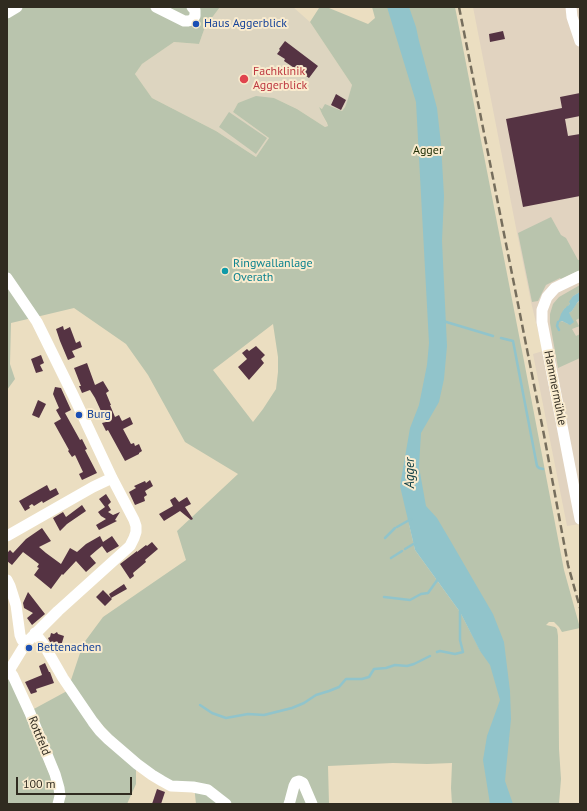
<!DOCTYPE html>
<meta charset="utf-8">
<style>
body{margin:0}
#map{position:relative;width:587px;height:811px;overflow:hidden;background:#ebdec1;font-family:"PT Sans",sans-serif}
canvas{display:block}
.frame{position:absolute;inset:0;border:8px solid #302b20;pointer-events:none}
.scale{position:absolute;left:16px;top:777px;width:116px;height:18px;box-sizing:border-box;border:2px solid #302b20;border-top:0;padding-left:5px;font-size:12px;line-height:14px;white-space:nowrap;color:#302b20;-webkit-text-stroke:3px #f9ebce;paint-order:stroke}
</style>
<div id="map">
<canvas width="587" height="811"></canvas>
<div class="frame"></div>
<div class="scale">100 m</div>
</div>
<script>
const ctx = document.querySelector('canvas').getContext('2d');
ctx.lineJoin = 'round';
function fill(path, color) { ctx.fillStyle = color; ctx.fill(path, 'evenodd'); }
const poly = rows => new Path2D(rows.map(r => 'M' + r).join(''));
function stroke(path, color, width, dash) { ctx.strokeStyle = color; ctx.lineWidth = width; ctx.lineCap = dash ? 'butt' : 'round'; ctx.setLineDash(dash || []); ctx.stroke(path); }
function label(font, color, halo, rows, align = 'center') {
  ctx.font = font + ' "PT Sans",sans-serif'; ctx.lineWidth = 4; ctx.setLineDash([]); ctx.textBaseline = 'middle'; ctx.strokeStyle = halo; ctx.fillStyle = color; for (const [text, x, y, turn = 0] of rows) {
    ctx.save(); ctx.translate(x, y); ctx.rotate((+turn || 0) * Math.PI / 180); ctx.textAlign = isNaN(turn) ? turn : align; if (halo) ctx.strokeText(text, 0, 0); ctx.fillText(text, 0, 0); ctx.restore();
  }
}
const commercial = poly([
 [473,7,580,7,580,524,567,526,533,354,543,351,531,302,517,233]
]);
const medical = poly([
 [220,7,293,7,310,22,352,85,349,99,345,107,342,111,329,106,322,109,319,107,322,114,328,126,325,127,297,109,274,98,238,103,233,112,269,138,256,157,216,131,152,98,135,74,142,64,174,42,199,44,205,27]
]);
const green = poly([
 [7,7,220,7,205,27,199,44,174,42,142,64,135,74,152,98,216,131,256,157,269,138,233,112,238,103,256,96,274,98,297,109,325,127,328,126,327,123,322,114,319,107,322,109,325,104,342,111,345,107,348,99,352,85,310,22,319,8,329,8,368,24,375,18,372,7,455,7,524,361,564,570,580,628,562,632,559,627,554,622,549,622,546,625,555,627,557,629,558,636,559,749,561,779,559,804,452,804,451,788,452,763,427,764,393,763,328,766,329,804,196,804,194,785,162,779,114,738,96,718,70,683,83,644,103,617,186,560,177,531,238,474,185,442,148,375,126,344,74,308,11,323,10,364,15,379,7,390],
 [273,324,278,357,278,372,276,389,263,409,253,422,213,370],
 [409,524,475,623,481,652,460,612,415,550],
 [229,112,267,138,256,154,219,127],
 [551,217,561,235,566,238,578,260,580,260,580,270,561,279,560,278,546,285,538,301,532,302,518,233],
 [580,285,580,292,573,296,569,305,566,308,564,309,560,319,560,321,564,322,568,324,569,313,572,311,576,304,580,301,580,318,576,320,579,326,578,327,577,327,572,329,576,336,580,334,580,358,558,368,550,323,550,314,553,304,559,297],
 [7,678,13,685,56,790,54,804,7,804],
 [67,691,136,767,136,784,127,804,62,804,66,796,62,788,32,710]
]);
const water = poly([
 [387,7,409,7,416,27,419,41,437,108,441,144,444,196,442,241,447,346,444,379,439,402,421,433,419,467,426,506,437,518,450,540,493,614,504,642,510,691,511,719,506,770,505,781,513,804,490,804,483,760,487,736,500,700,490,665,480,651,460,612,415,550,400,486,410,428,419,405,427,365,429,343,416,102],
 [580,292,580,302,579,301,577,303,572,311,569,313,574,322,570,325,562,321,559,322,558,321,559,320,561,314,564,309,565,308,566,308,566,307,569,305,570,303,569,302,573,296]
]);
const stream = poly([
 [443,321,493,336],
 [558,322,557,326,559,330],
 [501,338,513,341,537,466,539,468,543,469],
 [397,527,411,519],
 [385,538,395,528],
 [405,549,415,543],
 [391,558,402,551],
 [384,597,410,600,421,594,428,593,438,579],
 [437,652,440,651,455,654,463,652,460,640,460,611],
 [200,705,212,713,226,718,248,714,264,715,292,708,304,703,316,695,329,691,339,687,346,679,362,679,369,677,374,669,386,668,395,665,407,666,414,664,430,656]
]);
const building = poly([
 [503,31,505,39,490,42,489,34],
 [285,41,318,66,309,78,284,61,285,59,277,54,280,50,279,49],
 [580,93,580,116,565,119,568,136,580,134,580,196,523,207,506,119,562,108,560,97],
 [336,94,346,100,341,110,331,105],
 [63,326,64,330,70,327,76,343,80,341,82,347,72,351,75,357,68,360,60,341,56,329],
 [256,346,265,355,261,359,264,363,249,380,238,367,247,359,242,353,247,349,249,351],
 [41,355,44,363,40,365,43,371,36,373,31,359],
 [87,363,95,385,103,381,109,391,106,393,111,405,110,405,115,417,119,415,122,421,130,417,133,424,123,429,131,444,134,443,135,446,139,444,142,451,139,453,139,454,125,461,108,430,106,431,102,423,106,422,95,398,90,390,82,393,79,386,81,386,74,368],
 [55,387,61,388,71,410,65,413,80,440,82,439,87,449,85,450,97,473,82,480,79,474,83,472,75,455,72,457,68,451,69,450,54,423,61,419,56,410,59,408,53,394],
 [38,400,46,404,39,418,32,415],
 [150,480,153,486,145,491,147,495,144,497,145,501,135,505,129,492,136,488,134,486,145,481,146,483],
 [47,485,50,491,56,488,59,494,43,503,42,501,34,506,32,504,29,506,30,508,25,511,19,501],
 [106,494,111,502,108,505,111,510,108,512,113,515,120,512,115,520,117,521,99,530,96,525,106,519,101,516,98,512,105,507,99,499],
 [175,497,179,502,187,497,191,504,185,507,193,519,191,520,180,511,164,521,159,514,173,506,170,500],
 [82,505,86,511,67,524,60,531,53,518,63,512,66,517],
 [42,528,51,541,39,547,46,553,61,564,70,548,77,552,86,544,100,536,103,542,112,536,119,546,107,553,102,546,97,550,90,556,96,563,86,572,76,561,63,575,62,574,51,589,34,575,39,568,37,567,39,564,23,552,12,565,7,561,7,553,10,550,13,553,26,539],
 [152,542,158,549,145,560,146,562,133,573,134,576,130,579,120,564,137,551,137,552,146,545,147,546],
 [124,584,127,589,111,598,109,594],
 [103,590,112,599,105,606,96,597],
 [28,592,45,614,32,625,27,618,33,613,24,608,23,603],
 [57,632,58,634,64,636,61,646,51,644,48,638,50,637,51,633,54,634],
 [45,663,49,672,50,672,54,683,36,689,37,692,31,694,25,682,42,675,39,666],
 [157,789,165,792,161,804,152,804]
]);
const minor = poly([
 [156,7,184,21,188,21,192,20,195,16,195,10,192,7],
 [571,7,572,17,580,41],
 [7,13,17,7],
 [580,276,555,288,547,297,542,310,542,322,580,519],
 [7,278,37,322,73,395,112,478,134,520,136,526,136,532,134,538,130,546,58,611,26,643,7,674],
 [7,536,93,487,112,478],
 [7,580,10,586,16,605,20,635,22,640,26,643],
 [35,633,44,645,63,678,93,722,100,731,108,739,137,764,152,775,162,781,171,786,193,787,208,790,226,804],
 [9,670,13,676,30,713,55,774,59,788,60,796,58,804],
 [289,804,290,801,294,786,296,782,299,781,303,783,312,804]
]);
const rail = poly([
 [459,7,544,435,568,565,580,608]
]);
const markers = [
 [196,24,4,"#1a4fb4"],
 [244,79,5,"#e0444e"],
 [225,271,4,"#0f9aa8"],
 [79,415,4,"#1a4fb4"],
 [29,648,4,"#1a4fb4"]
];
const transitNames = [
 ["Haus Aggerblick",204,24],
 ["Burg",87,415],
 ["Bettenachen",37,648]
];
const healthNames = [
 ["Fachklinik",253,72],
 ["Aggerblick",253,86]
];
const parkNames = [
 ["Agger",428,151]
];
const cultureNames = [
 ["Ringwallanlage",233,264],
 ["Overath",233,278]
];
const streetNames = [
 ["Hammermühle",555,388,79],
 ["Rottfeld",39,736,68]
];
const waterNames = [
 ["Agger",410,473,-90]
];
fill(commercial, '#e1d3c0');
fill(medical, '#ddd5c0');
fill(green, '#b9c4ad');
fill(water, '#91c4cb');
stroke(stream, '#91c4cb', 2.5);
fill(building, '#553343');
stroke(minor, '#fff', 11);
stroke(rail, '#766e5d', 2.5, [8, 4]);
for (const [x, y, r, color] of markers) { const dot = new Path2D(); dot.arc(x, y, r, 0, 2 * Math.PI); ctx.fillStyle = color; ctx.fill(dot); stroke(dot, '#f9ebce', 1.5); }
label('12px', '#164399', '#f9ebce', transitNames, 'left');
label('12px', '#be3a42', '#f9ebce', healthNames, 'left');
label('12px', '#213107', '#f9ebce', parkNames);
label('12px', '#0d838f', '#f9ebce', cultureNames, 'left');
label('12px', '#302b20', '#f9ebce', streetNames);
label('italic 13px', '#114046', '#f9ebce', waterNames);
</script>
